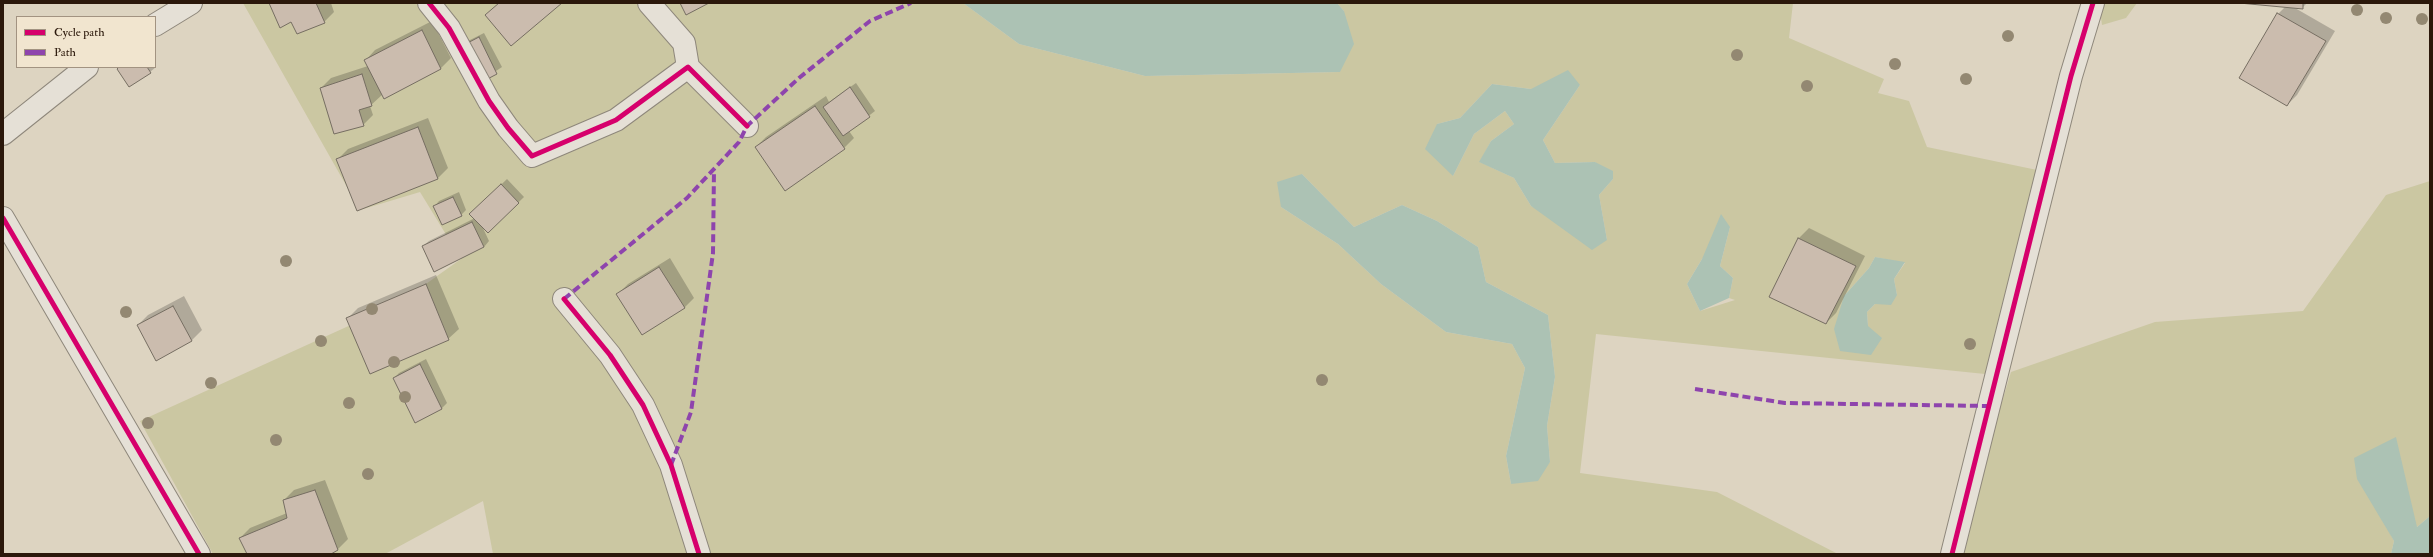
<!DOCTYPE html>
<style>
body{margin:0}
#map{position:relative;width:2433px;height:557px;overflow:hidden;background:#ddd4c1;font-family:"IM FELL Double Pica",serif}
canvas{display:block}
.frame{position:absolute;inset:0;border:4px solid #2b180b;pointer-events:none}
.legend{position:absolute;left:16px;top:16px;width:140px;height:52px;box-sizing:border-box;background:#f1e5cf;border:1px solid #a29381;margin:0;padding:5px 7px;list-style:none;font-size:12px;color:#2b180b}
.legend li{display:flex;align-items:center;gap:8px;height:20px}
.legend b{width:20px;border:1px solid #a29381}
</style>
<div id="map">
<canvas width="2433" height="557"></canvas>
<div class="frame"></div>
<ul class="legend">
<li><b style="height:5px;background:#d6006c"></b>Cycle path</li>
<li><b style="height:5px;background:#8e44ad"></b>Path</li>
</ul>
</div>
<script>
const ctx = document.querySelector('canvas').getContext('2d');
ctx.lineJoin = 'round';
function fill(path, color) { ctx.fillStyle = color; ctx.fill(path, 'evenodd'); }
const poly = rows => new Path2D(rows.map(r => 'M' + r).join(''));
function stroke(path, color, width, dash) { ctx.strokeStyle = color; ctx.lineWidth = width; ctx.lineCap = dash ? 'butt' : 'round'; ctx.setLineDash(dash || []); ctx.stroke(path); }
const green = poly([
 [243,3,963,3,1019,44,1145,76,1340,72,1344,11,1337,3,1793,3,1789,38,1884,79,1878,93,1909,101,1927,147,2037,170,1985,374,1596,334,1580,473,1717,492,1838,554,493,554,483,501,385,554,213,554,140,421,399,303,461,259,420,192,360,210],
 [1492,84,1531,89,1580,85,1543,140,1555,163,1595,162,1613,179,1599,195,1607,240,1531,206,1514,178,1480,162,1491,141,1514,124,1505,111,1474,134,1453,176,1437,124,1460,118],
 [1302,174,1354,227,1402,205,1437,221,1478,247,1486,282,1548,315,1555,377,1547,426,1550,462,1511,484,1506,456,1525,368,1512,344,1446,332,1381,284,1338,244,1281,207],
 [1730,227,1720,266,1733,278,1729,298,1735,300,1700,311,1687,284,1702,259],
 [1875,257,1905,263,1894,279,1897,295,1875,304,1867,312,1868,326,1844,296,1869,268],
 [2137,3,2126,18,2102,25,2099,3],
 [2430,181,2430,516,2417,527,2385,523,2394,541,2391,554,1956,554,2011,372,2155,322,2303,311,2386,195]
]);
const water = poly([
 [963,3,1337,3,1344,11,1354,44,1340,72,1145,76,1019,44],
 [1568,70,1580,85,1543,140,1555,163,1595,162,1613,171,1613,179,1599,195,1607,240,1592,250,1531,206,1514,178,1479,162,1491,141,1514,124,1505,111,1474,134,1453,176,1425,149,1437,124,1460,118,1492,84,1531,89],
 [1302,174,1354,227,1402,205,1437,221,1478,247,1486,282,1548,315,1555,377,1547,426,1550,462,1538,481,1511,484,1506,456,1525,368,1512,344,1446,332,1381,284,1338,244,1281,207,1277,182],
 [1721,214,1730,227,1720,266,1733,278,1729,298,1700,311,1687,284,1702,259],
 [1875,257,1905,262,1894,279,1897,295,1891,305,1875,304,1867,312,1868,326,1882,338,1871,355,1840,351,1834,329,1844,296,1869,268],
 [2396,437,2417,527,2430,516,2430,554,2391,554,2394,541,2357,479,2354,458]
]);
const shadow = poly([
 [270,3,331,3,334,12,324,22,292,21],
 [2250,3,2307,3,2302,8,2295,8,2335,31,2297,95,2287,105,2278,14,2285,7],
 [432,21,451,58,441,68,384,98,383,94,370,106,373,115,363,125,321,88,331,78,368,66,365,61,375,50],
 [484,33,502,67,475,85,462,44],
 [155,66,156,67,150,72,129,86,120,67],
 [856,83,875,111,849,131,854,138,844,148,756,147,766,137,826,96,829,102],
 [428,118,448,168,437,179,338,159,348,149],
 [507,179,524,197,488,232,482,226,489,241,484,247,423,246,429,241,475,218,471,214],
 [459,192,466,210,461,215,434,207,439,201],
 [1809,228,1865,256,1836,313,1826,323,1771,296,1799,238],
 [670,258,694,298,684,308,618,294,628,284],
 [436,275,459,329,448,339,348,318,358,308],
 [184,296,202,330,192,340,138,325,148,315],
 [426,359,447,403,442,408,415,421,394,378,399,373],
 [325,480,348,539,337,550,329,554,248,554,240,538,250,528,287,513,284,500,294,490]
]);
const building = poly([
 [269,3,316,3,325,23,297,34,291,22,280,28,269,3],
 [499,3,562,3,511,46,485,15,499,3],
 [680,3,709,3,686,15,680,3],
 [2239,3,2303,3,2303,9,2239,3],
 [2277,13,2326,41,2287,106,2239,78,2277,13],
 [422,30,441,69,384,99,364,60,422,30],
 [479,37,497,74,474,86,456,49,479,37],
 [119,67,147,67,151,73,129,87,117,69,119,67],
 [362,74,372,106,359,110,364,126,334,134,320,88,362,74],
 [850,87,870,117,843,136,823,107,850,87],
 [815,106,845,149,785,191,755,147,815,106],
 [418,127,438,179,357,211,336,159,418,127],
 [501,184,519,203,488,233,469,214,501,184],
 [453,197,462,216,442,225,433,206,453,197],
 [472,222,484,247,434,272,422,246,472,222],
 [1798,238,1856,266,1826,324,1769,297,1798,238],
 [659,267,685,308,642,335,616,294,659,267],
 [426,284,449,340,370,374,346,318,426,284],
 [173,306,192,341,156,361,137,325,173,306],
 [420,364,442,409,415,423,393,378,420,364],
 [315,490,338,550,331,554,247,554,239,538,287,518,283,500,315,490]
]);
const street = poly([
 [429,3,449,28,489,101,508,128,532,156,616,120,688,67,747,126],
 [649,3,684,43,688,67],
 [155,25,191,3],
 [3,134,87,67],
 [3,218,199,554],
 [564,299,610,355,643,405,671,465,699,554],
 [1952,554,2071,76,2093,3]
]);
const quiet = poly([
 [564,299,687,198,739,142,747,126,799,78,870,21,911,3],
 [1695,389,1785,403,1989,406],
 [671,465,691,412,713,253,714,169]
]);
const cycleway = poly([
 [429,3,449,28,489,101,508,128,532,156,616,120,688,67,747,126],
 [3,218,199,554],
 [564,299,610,355,643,405,671,465,699,554],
 [1952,554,2071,76,2093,3]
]);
const trees = [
 [2357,10],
 [2386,18],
 [2422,19],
 [2008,36],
 [1737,55],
 [1895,64],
 [1966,79],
 [1807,86],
 [286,261],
 [372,309],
 [126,312],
 [321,341],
 [1970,344],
 [394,362],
 [1322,380],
 [211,383],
 [405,397],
 [349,403],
 [148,423],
 [276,440],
 [368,474]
];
fill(green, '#cbc7a2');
fill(water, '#acc2b4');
fill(shadow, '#0003');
fill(building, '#cbbcae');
stroke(building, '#766e62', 1);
stroke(street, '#8e877b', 24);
stroke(street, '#e5e0d6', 22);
stroke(quiet, '#8e44ad', 4, [8, 4]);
stroke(cycleway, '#d6006c', 5);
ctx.fillStyle = '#938872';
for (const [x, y] of trees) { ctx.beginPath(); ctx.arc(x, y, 6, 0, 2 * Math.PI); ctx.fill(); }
</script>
